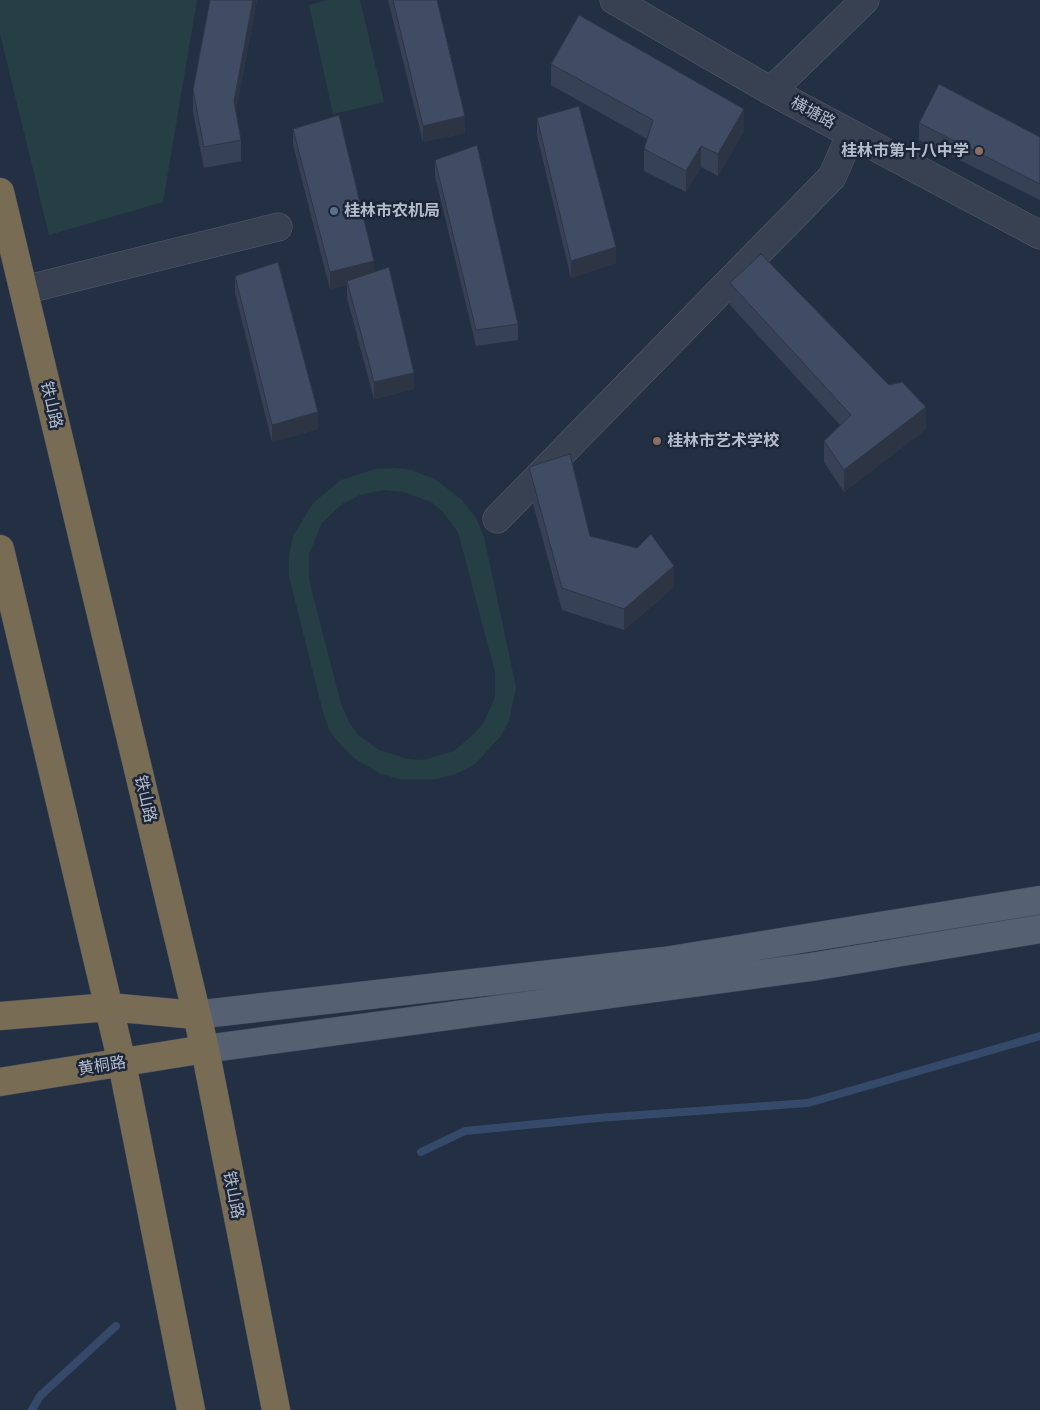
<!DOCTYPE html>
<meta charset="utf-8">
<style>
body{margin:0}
canvas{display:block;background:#232f43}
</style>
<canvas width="1040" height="1410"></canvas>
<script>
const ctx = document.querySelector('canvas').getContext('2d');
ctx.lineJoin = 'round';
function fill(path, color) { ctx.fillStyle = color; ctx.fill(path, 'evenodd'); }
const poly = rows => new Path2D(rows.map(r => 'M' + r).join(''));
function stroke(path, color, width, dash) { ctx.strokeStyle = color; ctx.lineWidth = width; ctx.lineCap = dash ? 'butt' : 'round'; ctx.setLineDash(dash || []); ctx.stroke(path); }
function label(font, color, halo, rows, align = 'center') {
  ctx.font = font + ' "Work Sans","Noto Sans SC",sans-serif'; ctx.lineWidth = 5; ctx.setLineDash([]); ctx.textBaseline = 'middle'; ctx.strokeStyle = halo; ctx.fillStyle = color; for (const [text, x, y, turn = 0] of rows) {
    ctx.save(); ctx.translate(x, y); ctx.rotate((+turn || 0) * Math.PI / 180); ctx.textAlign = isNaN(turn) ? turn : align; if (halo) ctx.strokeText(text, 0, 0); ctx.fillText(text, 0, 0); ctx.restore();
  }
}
const green = poly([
 [0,0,197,0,163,202,49,235,0,34],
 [328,0,360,0,384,102,333,114,309,5],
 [395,468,411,470,435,479,462,500,476,518,484,537,516,687,509,721,501,736,475,764,458,773,437,779,400,779,381,774,354,758,339,743,329,730,323,712,289,576,289,556,293,536,313,503,341,480,375,469],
 [383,490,404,492,431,502,442,511,458,532,495,672,495,697,484,722,474,734,454,751,423,760,408,759,379,750,359,736,350,724,341,704,309,580,309,554,322,523,342,504,360,495]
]);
const stream = poly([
 [421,1152,465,1131,599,1118,808,1103,1040,1036],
 [32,1410,40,1396,116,1326]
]);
const minor = poly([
 [614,0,771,91,1040,235],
 [771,91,865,0],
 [24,290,278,227],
 [497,519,832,177,851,134]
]);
const major = poly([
 [195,1015,665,961,1040,900],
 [205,1049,811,967,1040,929]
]);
const highway = poly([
 [0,192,205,1049,276,1410],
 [0,549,122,1063,191,1410],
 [0,1016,109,1007,195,1015],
 [0,1082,205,1049]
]);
const wall = poly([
 [210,0,257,0,236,111,241,140,241,161,204,168,193,112,193,90],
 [388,0,437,0,465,133,423,142],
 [551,64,744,131,718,176,701,167,686,192,644,171,644,149,647,139,551,85],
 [537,118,616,263,571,278,537,135],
 [919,123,1040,137,1040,200,919,140],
 [293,129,374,272,414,389,374,399,347,298,347,285,330,289,293,145],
 [435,160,518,324,518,340,476,346,435,176],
 [235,276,318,429,272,442,235,293],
 [730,283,926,429,844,492,824,462,824,441,840,425,730,305],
 [529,467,590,536,674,587,624,630,562,610,529,489]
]);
const shadedWall = poly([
 [253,0,257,0,234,122,234,101],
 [744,109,744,131,718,176,718,154],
 [465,116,465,133,423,142,423,126],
 [701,146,701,167,686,192,686,171],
 [616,247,616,263,571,278,571,261],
 [374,261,374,277,347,281,347,285,330,289,330,272],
 [414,373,414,389,374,399,374,382],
 [926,407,926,429,844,492,844,470],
 [318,412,318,429,272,442,272,425],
 [674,566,674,587,624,630,624,609]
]);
const building = poly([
 [210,0,253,0,234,101,241,140,204,147,193,90,210,0],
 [393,0,437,0,465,116,423,126,393,0],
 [579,15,744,109,718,154,701,146,686,171,644,149,653,120,551,64,579,15],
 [939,84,1040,137,1040,184,919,123,939,84],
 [579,106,616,247,571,261,537,118,579,106],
 [339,115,374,261,330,272,293,129,339,115],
 [477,145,518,324,476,330,435,160,477,145],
 [761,254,889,385,902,382,926,407,844,470,824,441,851,415,730,283,761,254],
 [278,262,318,412,272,425,235,276,278,262],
 [389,267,414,373,374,382,347,281,389,267],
 [570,454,590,536,637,548,651,534,674,566,624,609,562,588,529,467,570,454]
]);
const markers = [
 [979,151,5,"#8d6e63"],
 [334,211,5,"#5c6f8a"],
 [657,441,5,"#8d6e63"]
];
const streetNames = [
 ["横塘路",813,113,28],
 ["铁山路",51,405,77],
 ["铁山路",145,799,77],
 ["黄桐路",102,1066,-9],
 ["铁山路",233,1195,79]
];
const poiNames = [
 ["桂林市第十八中学",969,151,"right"],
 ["桂林市农机局",344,211],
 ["桂林市艺术学校",667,441]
];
fill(green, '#253f44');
stroke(stream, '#35496b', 8);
stroke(minor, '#535c6d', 29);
stroke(major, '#424a5c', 29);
stroke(highway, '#424c5d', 29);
stroke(minor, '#384152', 28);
stroke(major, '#566073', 28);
stroke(highway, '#796c54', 28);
fill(wall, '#374155');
fill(shadedWall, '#2d3545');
fill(building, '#404c63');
stroke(building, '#2d3545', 1);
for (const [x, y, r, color] of markers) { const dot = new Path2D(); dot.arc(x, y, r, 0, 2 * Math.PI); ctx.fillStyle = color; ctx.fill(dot); stroke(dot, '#1c2638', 2); }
label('16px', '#b5bdcd', '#1c2638', streetNames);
label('bold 16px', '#b5bdcd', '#1c2638', poiNames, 'left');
</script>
